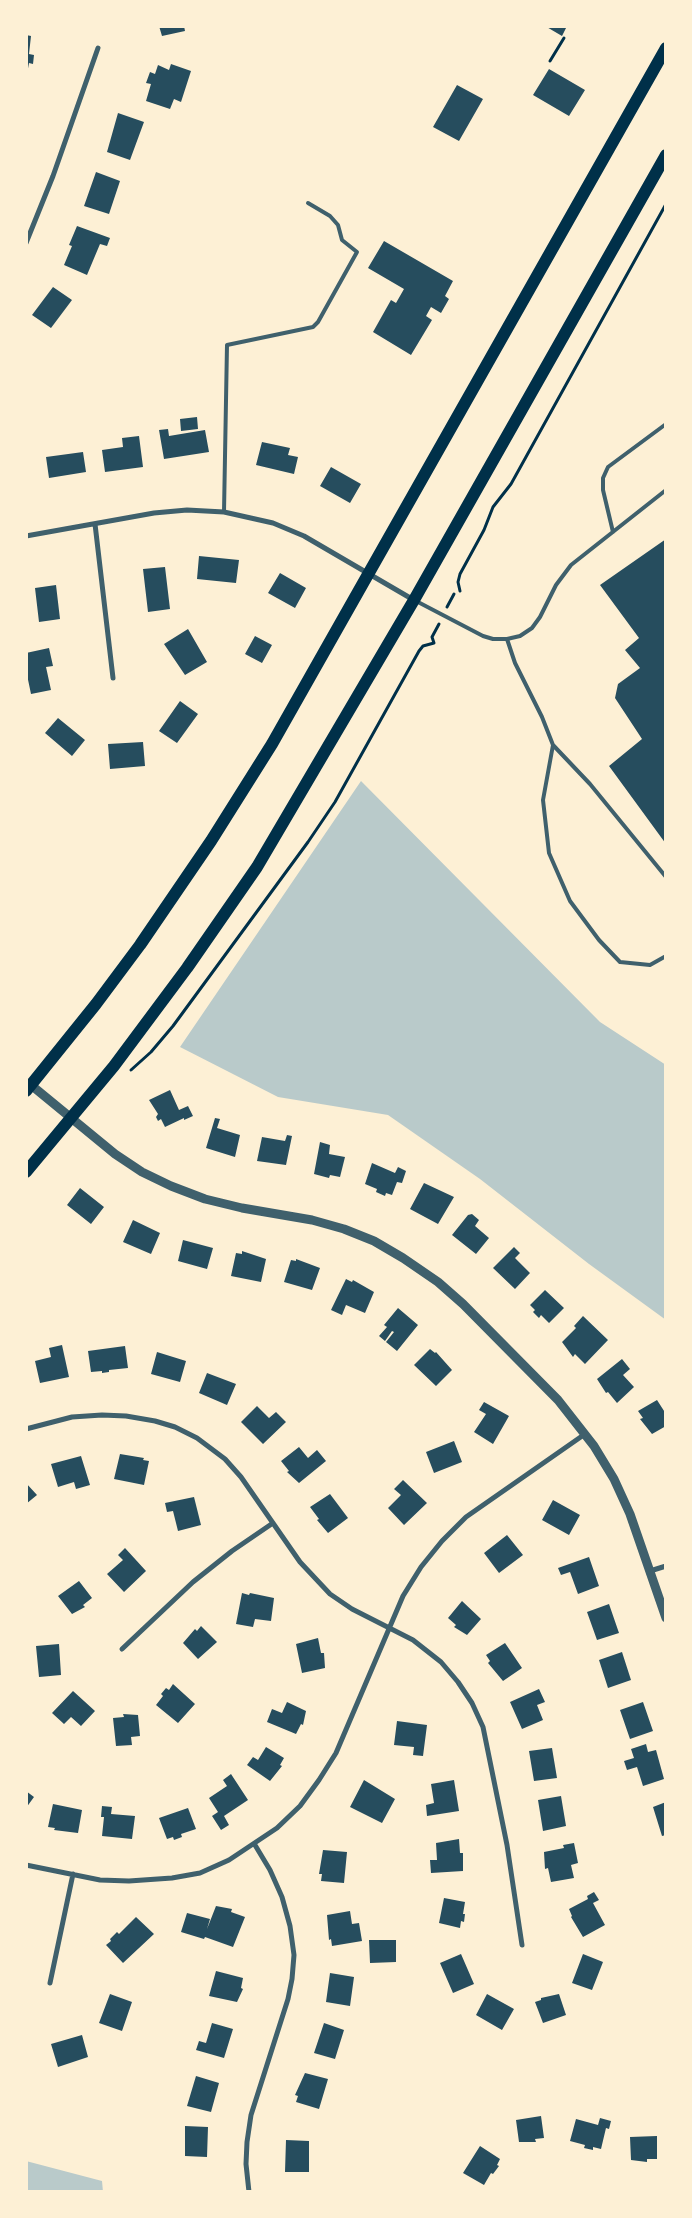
<!DOCTYPE html>
<style>
body{margin:0}
#map{position:relative;width:692px;height:2218px;overflow:hidden;background:#fdf0d5;font-family:"DejaVu Sans",sans-serif}
canvas{display:block}
.frame{position:absolute;inset:0;border:28px solid #fdf0d5;pointer-events:none}
</style>
<div id="map">
<canvas width="692" height="2218"></canvas>
<div class="frame"></div>
</div>
<script>
const ctx = document.querySelector('canvas').getContext('2d');
ctx.lineJoin = 'round';
function fill(path, color) { ctx.fillStyle = color; ctx.fill(path, 'evenodd'); }
const poly = rows => new Path2D(rows.map(r => 'M' + r).join(''));
function stroke(path, color, width, dash) { ctx.strokeStyle = color; ctx.lineWidth = width; ctx.lineCap = dash ? 'butt' : 'round'; ctx.setLineDash(dash || []); ctx.stroke(path); }
const green = poly([
 [361,781,600,1022,666,1065,666,1320,589,1264,480,1179,388,1115,278,1097,180,1047],
 [26,2161,102,2181,103,2192,26,2192]
]);
const building = poly([
 [159,26,184,26,185,31,162,36],
 [545,26,567,26,562,36],
 [26,35,31,36,29,54,34,55,33,64,29,63,27,74],
 [171,64,191,71,181,102,174,99,170,109,146,101,151,84,146,83,150,72,155,74,158,65,169,70],
 [549,69,585,90,569,116,533,95],
 [457,85,483,99,459,141,433,127],
 [118,113,144,122,130,160,107,152],
 [96,172,120,181,109,214,84,206],
 [77,226,110,238,107,246,100,244,87,275,64,265,72,246,69,245],
 [384,241,453,281,445,296,449,299,441,313,431,307,426,316,432,320,411,355,373,332,391,300,396,303,404,289,368,268],
 [53,287,72,300,51,328,32,315],
 [197,417,198,429,181,431,180,419],
 [168,429,169,436,205,430,209,452,164,459,159,430],
 [139,436,143,467,105,472,102,450,123,447,122,438],
 [262,442,290,448,288,455,298,457,294,474,256,465],
 [83,452,86,472,49,478,46,457],
 [331,467,361,484,350,503,320,486],
 [666,539,666,844,609,766,642,739,615,698,618,684,640,668,625,650,639,638,600,585],
 [199,556,239,560,236,583,197,579],
 [165,567,170,609,148,612,143,569],
 [280,573,306,588,295,608,268,593],
 [56,585,60,619,39,622,35,588],
 [188,629,207,662,185,675,164,644],
 [255,636,272,645,262,663,245,654],
 [49,648,53,666,46,667,51,690,31,694,26,670,26,653],
 [180,701,198,714,177,743,159,731],
 [58,718,85,740,72,756,45,733],
 [143,742,145,766,110,769,108,744],
 [170,1090,179,1110,188,1106,193,1116,184,1120,184,1118,165,1127,161,1119,158,1121,156,1117,158,1114,149,1100],
 [215,1118,220,1119,217,1128,240,1135,235,1157,206,1148],
 [287,1135,292,1136,286,1165,257,1161,262,1137,285,1141],
 [320,1142,330,1145,329,1154,345,1157,340,1177,330,1175,329,1178,314,1174],
 [372,1163,395,1173,398,1167,406,1171,402,1183,397,1182,392,1195,386,1193,385,1196,376,1192,377,1189,365,1184],
 [424,1183,454,1197,438,1224,410,1209],
 [80,1188,104,1207,91,1224,67,1205],
 [472,1214,479,1220,475,1226,489,1238,476,1254,452,1235,468,1215],
 [133,1220,160,1233,151,1254,123,1242],
 [183,1240,213,1248,207,1269,178,1261],
 [514,1247,520,1253,515,1258,530,1273,515,1289,493,1268],
 [242,1251,266,1259,261,1282,231,1276,236,1253,242,1254],
 [296,1259,320,1268,312,1290,284,1282,291,1260,296,1261],
 [346,1279,352,1282,353,1280,374,1292,365,1313,346,1305,342,1315,331,1310],
 [545,1290,564,1308,549,1323,541,1315,539,1318,533,1312,535,1310,530,1305],
 [398,1308,418,1325,397,1351,386,1342,394,1332,392,1331,385,1341,379,1336,387,1327,384,1325],
 [583,1316,608,1340,585,1364,575,1354,573,1357,562,1342,576,1328,574,1326],
 [62,1345,69,1377,40,1383,35,1361,51,1357,49,1348],
 [125,1346,128,1368,109,1370,109,1372,102,1373,102,1371,91,1372,88,1351],
 [430,1349,435,1353,436,1352,452,1370,436,1386,414,1365],
 [157,1352,186,1361,180,1382,151,1374],
 [622,1359,630,1369,623,1375,634,1387,617,1403,608,1392,606,1393,597,1379],
 [207,1373,236,1384,227,1405,199,1393],
 [657,1400,666,1414,666,1426,652,1434,640,1419,643,1418,638,1411],
 [484,1402,509,1416,493,1444,474,1432,486,1414,479,1410],
 [257,1406,269,1418,276,1412,286,1422,263,1444,241,1422],
 [454,1441,462,1462,434,1473,426,1452],
 [299,1447,308,1458,317,1450,326,1461,299,1483,287,1472,289,1471,281,1461],
 [120,1454,144,1458,143,1460,149,1461,144,1485,114,1479],
 [81,1456,90,1485,76,1489,74,1482,58,1487,51,1464],
 [403,1480,427,1503,404,1525,388,1508,401,1495,394,1489],
 [26,1483,37,1495,26,1504],
 [330,1494,348,1518,328,1533,317,1520,319,1519,310,1507],
 [194,1497,201,1525,178,1531,173,1511,167,1512,165,1503],
 [553,1500,580,1515,569,1535,542,1520],
 [507,1535,523,1555,499,1573,484,1553],
 [125,1548,146,1571,124,1592,107,1574,123,1560,118,1555],
 [589,1557,599,1586,578,1594,570,1572,561,1575,558,1568],
 [79,1581,92,1598,83,1605,85,1607,72,1614,58,1596],
 [242,1593,249,1595,250,1593,274,1598,271,1621,255,1619,253,1627,236,1624],
 [462,1601,481,1619,467,1635,454,1627,456,1625,448,1618],
 [609,1604,619,1633,597,1640,587,1612],
 [201,1626,217,1642,198,1659,183,1643,195,1629,197,1631],
 [318,1638,321,1653,324,1653,325,1668,302,1673,296,1644],
 [505,1643,522,1668,503,1681,488,1663,490,1661,486,1655],
 [59,1644,61,1675,39,1677,36,1646],
 [622,1652,631,1680,608,1688,599,1660],
 [173,1684,195,1704,178,1723,156,1705,163,1696,161,1694,166,1688,169,1690],
 [539,1689,545,1702,537,1705,543,1720,522,1729,510,1702],
 [73,1691,95,1711,81,1726,71,1717,64,1724,52,1713],
 [287,1702,306,1711,303,1725,301,1724,296,1734,267,1722,272,1709,282,1713],
 [643,1702,653,1731,630,1739,620,1710],
 [123,1714,138,1715,140,1736,131,1737,132,1745,116,1746,113,1718,124,1717],
 [397,1721,427,1725,423,1756,413,1755,414,1747,394,1745],
 [646,1744,648,1752,656,1750,664,1779,643,1786,637,1767,627,1770,624,1761,634,1758,631,1749],
 [266,1747,284,1758,280,1765,282,1766,270,1781,247,1765,253,1757,258,1760],
 [552,1748,557,1778,534,1781,529,1751],
 [231,1774,248,1800,224,1816,229,1825,221,1830,212,1816,218,1812,209,1798,227,1786,223,1780],
 [364,1780,395,1799,382,1823,350,1807],
 [454,1780,459,1811,427,1816,426,1805,434,1803,431,1784],
 [26,1791,34,1797,26,1808],
 [561,1796,566,1826,543,1831,538,1800],
 [666,1802,666,1835,662,1836,653,1807],
 [53,1804,82,1810,78,1833,54,1830,55,1828,48,1827],
 [102,1806,112,1807,111,1814,135,1816,132,1839,102,1836,104,1817,101,1817],
 [188,1808,196,1829,181,1834,182,1837,174,1840,173,1837,167,1839,159,1818],
 [459,1839,460,1853,463,1853,463,1871,431,1873,430,1860,437,1860,436,1843],
 [574,1843,578,1863,571,1865,574,1878,551,1882,548,1868,545,1869,544,1852,564,1848,563,1845],
 [323,1850,347,1852,344,1883,321,1881,322,1874,319,1874],
 [594,1892,599,1900,593,1903,605,1925,583,1937,571,1917,572,1916,569,1909,588,1899,587,1896],
 [444,1898,465,1902,463,1914,465,1914,464,1922,461,1921,460,1928,439,1923],
 [216,1906,232,1909,231,1912,245,1917,233,1947,205,1937,204,1939,181,1932,187,1913,210,1919,207,1929],
 [350,1911,352,1924,359,1923,362,1941,332,1946,331,1939,329,1940,327,1915],
 [136,1917,154,1934,123,1963,106,1945,111,1941,110,1939,117,1932,119,1934],
 [369,1940,396,1940,396,1962,370,1963],
 [461,1954,474,1984,453,1993,440,1963],
 [583,1954,603,1962,592,1990,572,1983],
 [216,1971,243,1978,241,1988,243,1989,237,2002,209,1996],
 [330,1973,354,1977,350,2006,326,2002],
 [110,1994,132,2002,122,2031,99,2023],
 [487,1994,514,2009,502,2030,476,2015],
 [559,1994,566,2015,543,2023,535,2002,541,2000,541,1998],
 [212,2023,233,2029,224,2058,196,2050,199,2041,206,2043],
 [324,2023,344,2030,335,2059,314,2053],
 [82,2035,88,2057,58,2067,51,2044],
 [305,2073,328,2079,319,2109,296,2102,298,2096,295,2095],
 [196,2076,219,2083,211,2112,187,2106],
 [541,2116,544,2138,535,2139,536,2142,519,2142,516,2120],
 [600,2118,611,2121,609,2129,606,2128,601,2149,593,2147,593,2150,584,2148,585,2145,570,2141,576,2119,598,2125],
 [185,2126,208,2127,207,2157,185,2156],
 [657,2136,657,2159,647,2159,647,2162,631,2160,630,2137],
 [286,2140,309,2141,309,2172,285,2172],
 [480,2146,500,2159,497,2165,499,2166,493,2174,491,2173,484,2185,463,2173]
]);
const path = poly([
 [550,61,564,38],
 [460,591,458,582,460,574,484,530,493,507,511,484,666,204],
 [447,607,454,594],
 [131,1070,151,1052,173,1026,308,842,335,802,419,651,423,646,434,643,432,637,439,624]
]);
const service = poly([
 [224,512,227,345,313,327,318,322,357,252,342,240,338,225,330,216,308,203],
 [613,532,603,490,603,478,608,467,666,424],
 [416,601,483,636,493,639,507,639,520,636,532,628,540,617,556,585,571,565,666,490],
 [507,639,515,663,542,717,553,745,590,784,666,877],
 [553,745,543,800,549,853,570,901,599,940,620,962,650,965,666,956]
]);
const minor = poly([
 [26,243,53,176,98,48],
 [95,524,113,678],
 [26,536,154,513,187,510,224,512,273,523,304,536,412,599],
 [26,1429,72,1417,102,1415,126,1416,155,1421,175,1427,197,1438,225,1459,241,1477,300,1562,330,1594,352,1609,413,1640,441,1662,458,1682,472,1703,483,1727,507,1845,522,1945],
 [650,1571,666,1566],
 [122,1649,193,1582,232,1551,273,1523],
 [26,1865,100,1880,129,1881,172,1878,200,1873,229,1860,277,1828,300,1806,319,1780,336,1753,403,1596,421,1567,442,1541,466,1517,585,1434],
 [50,1983,73,1874],
 [249,2192,246,2164,247,2142,251,2115,288,1999,292,1979,294,1955,290,1926,282,1897,270,1870,255,1845]
]);
const tertiary = poly([
 [31,1085,115,1154,142,1172,171,1186,205,1199,242,1208,312,1220,344,1229,374,1241,403,1258,438,1282,463,1304,558,1400,594,1446,614,1479,630,1514,666,1618]
]);
const primary = poly([
 [26,1091,96,1004,140,945,211,841,272,744,666,48],
 [26,1172,114,1066,187,968,257,867,414,600,666,155]
]);
fill(green, '#b9caca');
fill(building, '#264d5e');
stroke(path, '#003049', 3);
stroke(service, '#3f606c', 4);
stroke(minor, '#3f606c', 5);
stroke(tertiary, '#3f606c', 9);
stroke(primary, '#003049', 12);
</script>
